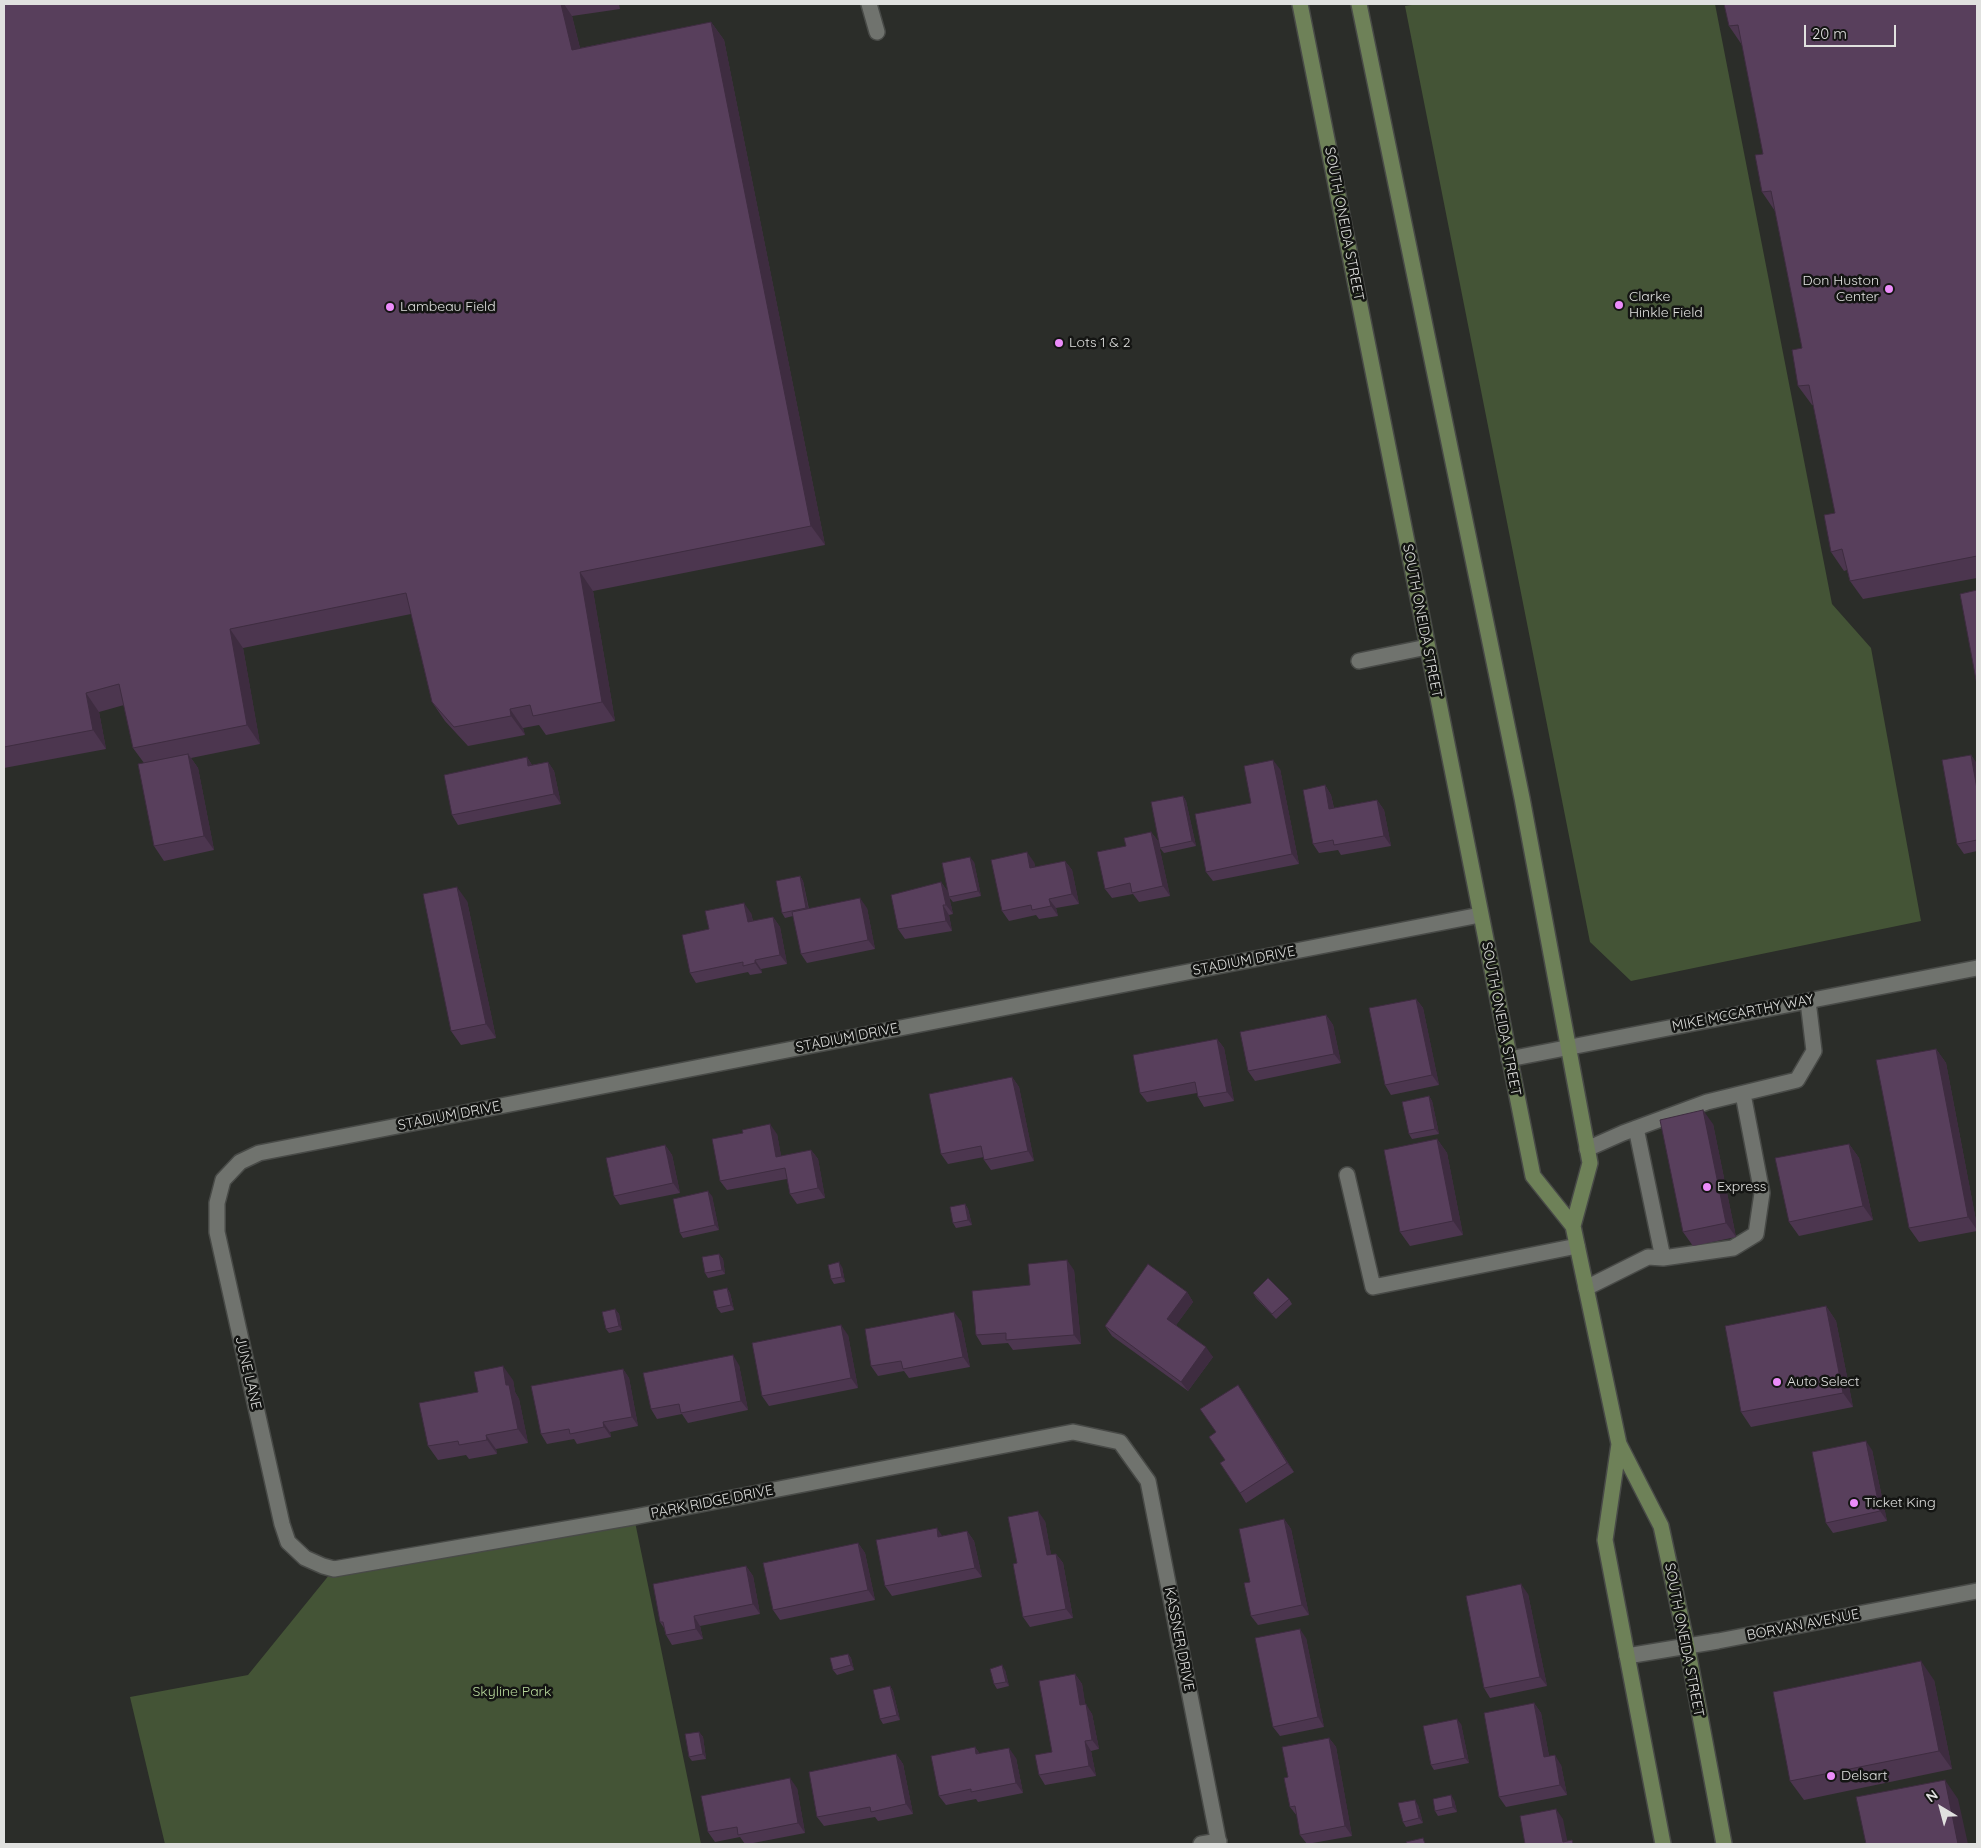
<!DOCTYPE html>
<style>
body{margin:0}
#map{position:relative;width:1981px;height:1848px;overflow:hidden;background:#2b2d29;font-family:Quicksand,sans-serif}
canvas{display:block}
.frame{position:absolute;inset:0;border:5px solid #e0e1df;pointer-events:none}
.north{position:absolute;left:1916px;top:1783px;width:50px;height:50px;-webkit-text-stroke:4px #141513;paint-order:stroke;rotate:323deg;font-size:14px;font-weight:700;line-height:20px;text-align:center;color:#e0e1df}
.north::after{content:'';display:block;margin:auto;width:18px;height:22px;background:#e0e1df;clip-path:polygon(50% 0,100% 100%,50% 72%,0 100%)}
.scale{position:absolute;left:1804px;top:25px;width:92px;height:22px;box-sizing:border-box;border:2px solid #e0e1df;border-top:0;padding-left:6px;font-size:15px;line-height:18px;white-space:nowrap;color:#e0e1df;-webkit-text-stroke:4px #141513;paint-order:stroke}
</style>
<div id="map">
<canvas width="1981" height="1848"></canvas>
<div class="frame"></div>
<div class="north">N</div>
<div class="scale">20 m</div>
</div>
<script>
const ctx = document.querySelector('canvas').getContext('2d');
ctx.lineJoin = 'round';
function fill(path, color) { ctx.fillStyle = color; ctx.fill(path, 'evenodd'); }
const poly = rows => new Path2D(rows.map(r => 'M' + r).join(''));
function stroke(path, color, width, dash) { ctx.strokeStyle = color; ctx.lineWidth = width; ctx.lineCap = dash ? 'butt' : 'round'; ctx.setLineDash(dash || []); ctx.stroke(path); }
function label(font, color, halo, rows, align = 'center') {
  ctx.font = font + ' Quicksand,sans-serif'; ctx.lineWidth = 5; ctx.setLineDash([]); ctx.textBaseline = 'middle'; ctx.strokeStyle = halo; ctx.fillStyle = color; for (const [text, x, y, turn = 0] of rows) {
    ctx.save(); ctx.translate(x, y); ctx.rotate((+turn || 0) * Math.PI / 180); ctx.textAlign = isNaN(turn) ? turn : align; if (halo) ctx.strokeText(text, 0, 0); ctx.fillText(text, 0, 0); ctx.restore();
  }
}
const green = poly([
 [1418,4,1715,4,1832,604,1871,648,1921,921,1631,981,1590,942,1405,6],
 [634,1517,701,1844,165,1844,130,1697,248,1675,334,1569]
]);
const lane = poly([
 [869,4,877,32],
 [1359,661,1427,647],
 [1636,1128,1663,1258],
 [1587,1149,1623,1133,1707,1102,1797,1080,1814,1051,1808,1001],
 [1347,1175,1373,1287,1577,1246],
 [1586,1288,1648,1257,1663,1258,1733,1248,1756,1234,1762,1193,1743,1094]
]);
const street = poly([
 [1509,1059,1977,968],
 [1627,1656,1718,1641,1977,1591],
 [1201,1844,1219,1841],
 [1219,1844,1148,1481,1120,1442,1073,1432,634,1517,334,1569,323,1566,305,1558,288,1542,282,1524,217,1232,217,1203,223,1180,240,1162,259,1153,1480,915]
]);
const secondary = poly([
 [1300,4,1533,1176,1573,1226,1619,1444,1661,1526,1687,1646,1724,1844],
 [1359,4,1522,798,1590,1163,1573,1226],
 [1619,1444,1605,1540,1663,1844]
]);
const wall = poly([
 [4,4,619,4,620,9,572,16,580,48,711,22,724,40,825,545,593,591,615,721,546,735,539,725,523,728,525,735,468,746,445,721,432,702,411,614,243,648,260,744,191,758,198,768,214,850,164,861,154,846,144,763,133,748,124,705,99,712,106,749,4,768],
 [1977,4,1977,578,1863,599,1850,581,1847,570,1844,571,1831,552,1835,513,1814,405,1812,405,1798,386,1802,348,1775,211,1762,192,1763,154,1742,45,1729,26],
 [1971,755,1977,764,1977,851,1964,854,1957,844],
 [527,757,532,765,548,762,554,771,561,804,458,825,452,815],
 [1280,769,1299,864,1213,881,1206,872,1251,803],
 [1325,785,1331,795,1334,808,1377,800,1384,810,1391,846,1341,855,1338,850,1319,853,1313,844],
 [1183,796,1186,801,1196,846,1164,853,1160,848],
 [1151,832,1158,841,1170,896,1139,902,1133,894,1112,898,1105,889,1126,846],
 [1065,861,1072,870,1079,904,1056,908,1058,916,1039,919,1036,915,1009,921,1002,911,1034,862,1035,867],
 [974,862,981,896,953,902,949,897],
 [800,876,803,881,809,909,867,908,875,949,807,963,801,954,793,916,785,918,782,913],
 [941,882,948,892,953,914,949,915,952,931,905,939,898,929],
 [467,901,496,1038,461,1045,451,1031],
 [751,913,753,921,773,917,780,927,787,964,761,969,762,973,750,975,748,972,696,983,690,973,709,929],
 [1416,999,1423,1008,1439,1085,1391,1095,1385,1085],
 [1326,1015,1333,1025,1341,1063,1255,1081,1248,1071],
 [1217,1039,1224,1048,1234,1101,1204,1107,1198,1097,1197,1093,1147,1102,1140,1093],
 [1936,1049,1946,1063,1977,1226,1977,1231,1919,1242,1909,1228],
 [1012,1077,1019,1087,1034,1161,991,1170,984,1160,984,1157,948,1164,941,1154],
 [1429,1096,1432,1101,1439,1134,1412,1139,1409,1134],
 [1713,1124,1736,1237,1693,1246,1683,1232],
 [777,1134,781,1156,811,1150,818,1159,825,1198,797,1204,790,1194,787,1179,727,1190,720,1181],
 [1437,1139,1447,1153,1463,1235,1410,1246,1400,1232],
 [1849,1144,1859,1158,1873,1220,1799,1236,1789,1222],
 [665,1145,672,1155,680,1193,620,1205,614,1196],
 [712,1196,719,1230,683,1238,680,1233],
 [965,1204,968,1209,972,1225,956,1228,953,1223],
 [719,1254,723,1259,725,1274,708,1278,705,1273],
 [842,1267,845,1282,834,1284,831,1279],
 [1074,1270,1081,1344,1013,1350,1008,1343,982,1345,976,1335,1030,1285],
 [727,1288,730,1293,734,1310,721,1313,717,1308],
 [1187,1292,1193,1302,1176,1325,1213,1357,1188,1391,1112,1336,1105,1326],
 [1253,1293,1289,1299,1292,1304,1276,1319,1256,1298],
 [1826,1306,1836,1321,1853,1407,1751,1427,1741,1412],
 [615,1309,619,1314,622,1330,609,1333,606,1329],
 [961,1321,970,1367,909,1378,904,1371,878,1376,871,1366],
 [848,1335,858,1388,769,1406,762,1396],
 [739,1365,748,1410,688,1423,682,1414,657,1419,651,1409],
 [623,1369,629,1378,638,1426,610,1432,611,1437,577,1444,574,1439,547,1444,541,1434],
 [513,1380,515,1392,519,1399,528,1443,496,1449,497,1454,469,1459,466,1455,438,1460,428,1446,478,1392],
 [1238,1385,1294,1472,1246,1503,1240,1493,1225,1460,1216,1432],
 [1872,1450,1887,1521,1833,1533,1826,1523],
 [1284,1519,1291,1529,1309,1615,1258,1625,1251,1616,1250,1582],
 [1045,1521,1051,1555,1056,1554,1063,1563,1073,1618,1030,1627,1023,1617,1017,1563],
 [967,1531,974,1541,982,1577,892,1596,885,1586,942,1536],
 [858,1543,865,1553,875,1600,780,1620,773,1610],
 [746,1566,753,1576,760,1614,700,1626,703,1639,672,1645,666,1635,664,1628,660,1622],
 [1528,1594,1547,1686,1490,1698,1484,1688],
 [1306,1638,1324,1727,1280,1736,1273,1727],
 [848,1654,851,1658,854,1670,837,1675,833,1670],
 [1005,1670,1009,1686,997,1689,994,1684],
 [1075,1674,1082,1684,1085,1704,1092,1714,1099,1749,1091,1751,1096,1776,1045,1785,1039,1775,1052,1752],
 [1934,1680,1952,1769,1804,1800,1790,1781],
 [890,1686,893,1691,900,1720,883,1724,880,1719],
 [1534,1703,1541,1713,1549,1756,1561,1765,1567,1795,1506,1807,1499,1797],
 [1461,1724,1469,1763,1434,1770,1431,1765],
 [699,1732,703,1737,706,1759,692,1761,689,1757],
 [1329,1738,1336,1747,1352,1836,1307,1844,1300,1835,1297,1816,1290,1807,1288,1777],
 [975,1747,980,1754,1016,1758,1023,1793,978,1802,976,1799,946,1805,939,1796],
 [896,1754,903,1764,913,1814,878,1821,875,1817,824,1826,817,1817],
 [797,1788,805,1833,748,1844,745,1844,740,1837,715,1842,708,1832],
 [1454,1800,1457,1812,1438,1816,1435,1811],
 [1418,1805,1423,1823,1406,1827,1403,1822]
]);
const shadedWall = poly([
 [561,4,564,4,572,16,585,69,572,50],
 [711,22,724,40,825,545,811,526],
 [580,572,593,591,615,721,602,702],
 [230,629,243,648,260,744,247,725],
 [86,693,99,712,106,749,93,730],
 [510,709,523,728,525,735,511,716],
 [188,754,198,768,214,850,204,836],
 [1971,755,1977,764,1977,789],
 [527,757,533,767,528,766],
 [1273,760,1280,769,1299,864,1292,854],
 [548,762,554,771,561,804,554,794],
 [1325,785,1331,795,1336,819,1329,809],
 [1183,796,1186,801,1196,846,1192,841],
 [1377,800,1384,810,1391,846,1384,836],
 [1151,832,1158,841,1170,896,1163,886],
 [1027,852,1034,862,1037,877,1030,868],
 [970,857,974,862,981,896,978,891],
 [1065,861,1072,870,1079,904,1072,894],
 [800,876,803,881,809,913,806,908],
 [941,882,948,892,953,914,946,905],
 [457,887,467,901,496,1038,486,1024],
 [860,898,867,908,875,949,868,940],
 [1049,899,1056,908,1058,916,1051,906],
 [744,903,751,913,755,931,748,922],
 [943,905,949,915,952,931,946,921],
 [773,917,780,927,787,964,780,955],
 [755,960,761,969,762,973,755,963],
 [1416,999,1423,1008,1439,1085,1432,1075],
 [1326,1015,1333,1025,1341,1063,1334,1054],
 [1217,1039,1224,1048,1234,1101,1227,1092],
 [1936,1049,1946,1063,1977,1226,1977,1230,1968,1217],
 [1012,1077,1019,1087,1034,1161,1028,1151],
 [1429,1096,1432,1101,1439,1134,1435,1129],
 [1703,1110,1713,1124,1736,1237,1726,1223],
 [770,1124,777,1134,783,1166,776,1157],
 [1437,1139,1447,1153,1463,1235,1453,1221],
 [1849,1144,1859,1158,1873,1220,1863,1206],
 [665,1145,672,1155,680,1193,673,1183],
 [811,1150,818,1159,825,1198,818,1188],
 [708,1191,712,1196,719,1230,715,1225],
 [965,1204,968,1209,972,1225,968,1220],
 [719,1254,723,1259,725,1274,722,1270],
 [1067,1260,1074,1270,1081,1344,1074,1335],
 [839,1262,842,1267,845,1282,842,1277],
 [727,1288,730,1293,734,1310,731,1305],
 [1187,1292,1193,1302,1174,1328,1167,1319],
 [1826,1306,1836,1321,1853,1407,1843,1393],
 [615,1309,619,1314,622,1330,619,1326],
 [954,1312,961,1321,970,1367,963,1357],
 [841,1325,848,1335,858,1388,851,1378],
 [1206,1347,1213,1357,1188,1391,1181,1382],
 [733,1355,739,1365,748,1410,741,1401],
 [503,1366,513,1380,515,1392,519,1399,528,1443,518,1429,506,1385],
 [623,1369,629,1378,638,1426,632,1417],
 [1238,1385,1245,1395,1294,1472,1287,1463],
 [603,1422,610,1432,611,1437,604,1427],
 [486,1435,496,1449,497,1454,487,1440],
 [1866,1441,1872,1450,1887,1521,1880,1511],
 [1038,1511,1045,1521,1053,1565,1047,1555],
 [1284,1519,1291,1529,1309,1615,1302,1605],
 [937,1528,943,1537,938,1537],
 [967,1531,974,1541,982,1577,975,1568],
 [858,1543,865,1553,875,1600,868,1590],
 [1056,1554,1063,1563,1073,1618,1066,1609],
 [746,1566,753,1576,760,1614,753,1604],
 [1521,1584,1528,1594,1547,1686,1540,1677],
 [694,1616,700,1626,703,1639,696,1629],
 [1300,1629,1306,1638,1324,1727,1318,1717],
 [848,1654,851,1658,854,1670,851,1665],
 [1921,1661,1934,1680,1952,1769,1939,1751],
 [1002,1665,1005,1670,1009,1686,1006,1682],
 [1075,1674,1082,1684,1087,1714,1080,1705],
 [890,1686,893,1691,900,1720,897,1715],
 [1534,1703,1541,1713,1551,1767,1544,1757],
 [1086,1704,1092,1714,1099,1749,1092,1740],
 [1457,1719,1461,1724,1469,1763,1465,1758],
 [699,1732,703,1737,706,1759,703,1754],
 [1329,1738,1336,1747,1352,1836,1345,1826],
 [1085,1741,1091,1751,1096,1776,1089,1766],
 [975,1747,981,1756,976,1754],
 [1009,1748,1016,1758,1023,1793,1016,1783],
 [896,1754,903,1764,913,1814,906,1804],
 [1555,1755,1561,1765,1567,1795,1560,1785],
 [790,1778,797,1788,805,1833,798,1823],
 [1945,1780,1958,1799,1968,1844,1958,1844],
 [1451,1795,1454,1800,1457,1812,1453,1807],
 [1415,1800,1418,1805,1423,1823,1419,1818],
 [1556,1809,1563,1819,1568,1844,1563,1842]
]);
const building = poly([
 [4,4,561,4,572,50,711,22,811,526,580,572,602,702,533,716,530,705,510,709,511,716,454,727,432,702,406,593,230,629,247,725,133,748,119,684,86,693,93,730,4,747,4,4],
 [1724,4,1977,4,1977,556,1850,581,1842,549,1831,552,1824,515,1835,513,1809,385,1798,386,1792,350,1802,348,1771,191,1762,192,1755,155,1763,154,1738,25,1729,26,1724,4],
 [1977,590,1977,685,1960,594,1977,590],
 [188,754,204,836,154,846,138,764,188,754],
 [1971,755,1977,789,1977,840,1957,844,1942,760,1971,755],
 [527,757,528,766,548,762,554,794,452,815,444,775,527,757],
 [1273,760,1292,854,1206,872,1195,814,1251,803,1244,766,1273,760],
 [1325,785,1329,809,1377,800,1384,836,1334,845,1333,840,1313,844,1303,790,1325,785],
 [1183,796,1192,841,1160,848,1151,802,1183,796],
 [1151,832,1163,886,1132,893,1130,883,1105,889,1097,852,1126,846,1124,838,1151,832],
 [1027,852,1030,868,1065,861,1072,894,1049,899,1051,906,1032,910,1031,905,1002,911,991,860,1027,852],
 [970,857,978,891,949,897,942,863,970,857],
 [800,876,806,908,782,913,776,881,800,876],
 [941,882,946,905,943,905,946,921,898,929,891,895,941,882],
 [457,887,486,1024,451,1031,423,894,457,887],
 [860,898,868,940,801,954,792,912,860,898],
 [744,903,748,922,773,917,780,955,755,960,755,963,743,966,743,962,690,973,682,935,709,929,705,911,744,903],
 [1416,999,1432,1075,1385,1085,1369,1008,1416,999],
 [1326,1015,1334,1054,1248,1071,1240,1032,1326,1015],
 [1217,1039,1227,1092,1198,1097,1195,1082,1140,1093,1133,1055,1217,1039],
 [1936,1049,1968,1217,1909,1228,1876,1060,1936,1049],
 [1012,1077,1028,1151,984,1160,981,1146,941,1154,929,1094,1012,1077],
 [1429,1096,1435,1129,1409,1134,1402,1102,1429,1096],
 [1703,1110,1726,1223,1683,1232,1660,1120,1703,1110],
 [770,1124,776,1157,811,1150,818,1188,790,1194,785,1168,720,1181,712,1139,743,1133,742,1130,770,1124],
 [1437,1139,1453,1221,1400,1232,1384,1150,1437,1139],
 [1849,1144,1863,1206,1789,1222,1775,1158,1849,1144],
 [665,1145,673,1183,614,1196,606,1158,665,1145],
 [708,1191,715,1225,680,1233,673,1199,708,1191],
 [965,1204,968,1220,953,1223,950,1207,965,1204],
 [719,1254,722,1270,705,1273,702,1257,719,1254],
 [1067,1260,1074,1335,1006,1340,1006,1333,976,1335,972,1291,1030,1285,1028,1264,1067,1260],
 [839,1262,842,1277,831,1279,828,1265,839,1262],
 [1148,1264,1187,1292,1167,1319,1206,1347,1181,1382,1105,1326,1148,1264],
 [1268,1278,1289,1299,1272,1314,1253,1293,1268,1278],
 [727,1288,731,1305,717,1308,713,1291,727,1288],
 [1826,1306,1843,1393,1741,1412,1725,1326,1826,1306],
 [615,1309,619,1326,606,1329,602,1312,615,1309],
 [954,1312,963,1357,903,1369,901,1361,871,1366,865,1329,954,1312],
 [841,1325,851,1378,762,1396,752,1343,841,1325],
 [733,1355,741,1401,681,1413,679,1404,651,1409,643,1373,733,1355],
 [503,1366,506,1385,509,1385,518,1429,486,1435,487,1440,459,1445,458,1441,428,1446,419,1403,478,1392,474,1372,503,1366],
 [623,1369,632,1417,603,1422,604,1427,570,1434,569,1429,541,1434,531,1386,623,1369],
 [1238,1385,1287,1463,1240,1493,1220,1463,1225,1460,1209,1437,1216,1432,1200,1409,1238,1385],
 [1866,1441,1880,1511,1826,1523,1812,1452,1866,1441],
 [1038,1511,1047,1555,1056,1554,1066,1609,1023,1617,1013,1564,1017,1563,1008,1517,1038,1511],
 [1284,1519,1302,1605,1251,1616,1244,1583,1250,1582,1239,1529,1284,1519],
 [937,1528,938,1537,967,1531,975,1568,885,1586,876,1540,937,1528],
 [858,1543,868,1590,773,1610,763,1563,858,1543],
 [746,1566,753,1604,694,1616,696,1629,666,1635,663,1622,660,1622,653,1584,746,1566],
 [1521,1584,1540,1677,1484,1688,1466,1596,1521,1584],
 [1300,1629,1318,1717,1273,1727,1255,1638,1300,1629],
 [848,1654,851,1665,833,1670,830,1658,848,1654],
 [1921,1661,1939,1751,1790,1781,1773,1692,1921,1661],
 [1002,1665,1006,1682,994,1684,990,1669,1002,1665],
 [1075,1674,1080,1705,1086,1704,1092,1740,1085,1741,1089,1766,1039,1775,1035,1755,1052,1752,1039,1681,1075,1674],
 [890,1686,897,1715,880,1719,873,1690,890,1686],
 [1534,1703,1544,1757,1555,1755,1560,1785,1499,1797,1484,1713,1534,1703],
 [1457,1719,1465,1758,1431,1765,1423,1726,1457,1719],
 [699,1732,703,1754,689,1757,685,1734,699,1732],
 [1329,1738,1345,1826,1300,1835,1295,1806,1290,1807,1284,1778,1288,1777,1282,1747,1329,1738],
 [975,1747,976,1754,1009,1748,1016,1783,971,1792,971,1789,939,1796,931,1756,975,1747],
 [896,1754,906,1804,871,1812,870,1807,817,1817,809,1772,896,1754],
 [790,1778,798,1823,738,1835,737,1827,708,1832,701,1796,790,1778],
 [1945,1780,1958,1844,1866,1844,1856,1797,1945,1780],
 [1451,1795,1453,1807,1435,1811,1433,1799,1451,1795],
 [1415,1800,1419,1818,1403,1822,1398,1803,1415,1800],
 [1556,1809,1563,1842,1572,1840,1573,1844,1525,1844,1520,1816,1556,1809],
 [1423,1838,1425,1844,1407,1844,1406,1842,1423,1838]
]);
const markers = [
 [1889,289,5,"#ec8cfa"],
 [1619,305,5,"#ec8cfa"],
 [390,307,5,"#ec8cfa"],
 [1059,343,5,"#ec8cfa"],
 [1707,1187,5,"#ec8cfa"],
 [1777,1382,5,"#ec8cfa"],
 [1854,1503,5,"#ec8cfa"],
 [1831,1776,5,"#ec8cfa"]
];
const streetNames = [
 ["SOUTH ONEIDA STREET",1344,224,79],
 ["SOUTH ONEIDA STREET",1422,621,79],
 ["STADIUM DRIVE",1244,961,-11],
 ["MIKE MCCARTHY WAY",1743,1013,-11],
 ["SOUTH ONEIDA STREET",1501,1019,79],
 ["STADIUM DRIVE",847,1038,-11],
 ["STADIUM DRIVE",449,1116,-11],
 ["JUNE LANE",248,1373,77],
 ["PARK RIDGE DRIVE",712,1502,-11],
 ["BORVAN AVENUE",1803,1625,-11],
 ["KASSNER DRIVE",1179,1639,79],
 ["SOUTH ONEIDA STREET",1684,1640,79]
];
const poiNames = [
 ["Don Huston",1879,281,"right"],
 ["Center",1879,297,"right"],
 ["Clarke",1629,297],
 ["Hinkle Field",1629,313],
 ["Lambeau Field",400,307],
 ["Lots 1 & 2",1069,343],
 ["Express",1717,1187],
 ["Auto Select",1787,1382],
 ["Ticket King",1864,1503],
 ["Delsart",1841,1776]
];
const parkNames = [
 ["Skyline Park",512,1692]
];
fill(green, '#445436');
stroke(lane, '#484a47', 18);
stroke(street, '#484a47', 18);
stroke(secondary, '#484a47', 18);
stroke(lane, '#70736e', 15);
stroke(street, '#70736e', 15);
stroke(secondary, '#6e8158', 15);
fill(wall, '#4c364f');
fill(shadedWall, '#3e2c40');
fill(building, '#583f5c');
stroke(building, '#3e2c40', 1);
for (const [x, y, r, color] of markers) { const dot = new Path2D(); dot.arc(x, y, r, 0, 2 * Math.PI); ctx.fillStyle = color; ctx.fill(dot); stroke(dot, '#141513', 2); }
label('14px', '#e0e1df', '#141513', streetNames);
label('14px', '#e0e1df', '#141513', poiNames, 'left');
label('14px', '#b9da9d', '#141513', parkNames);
</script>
